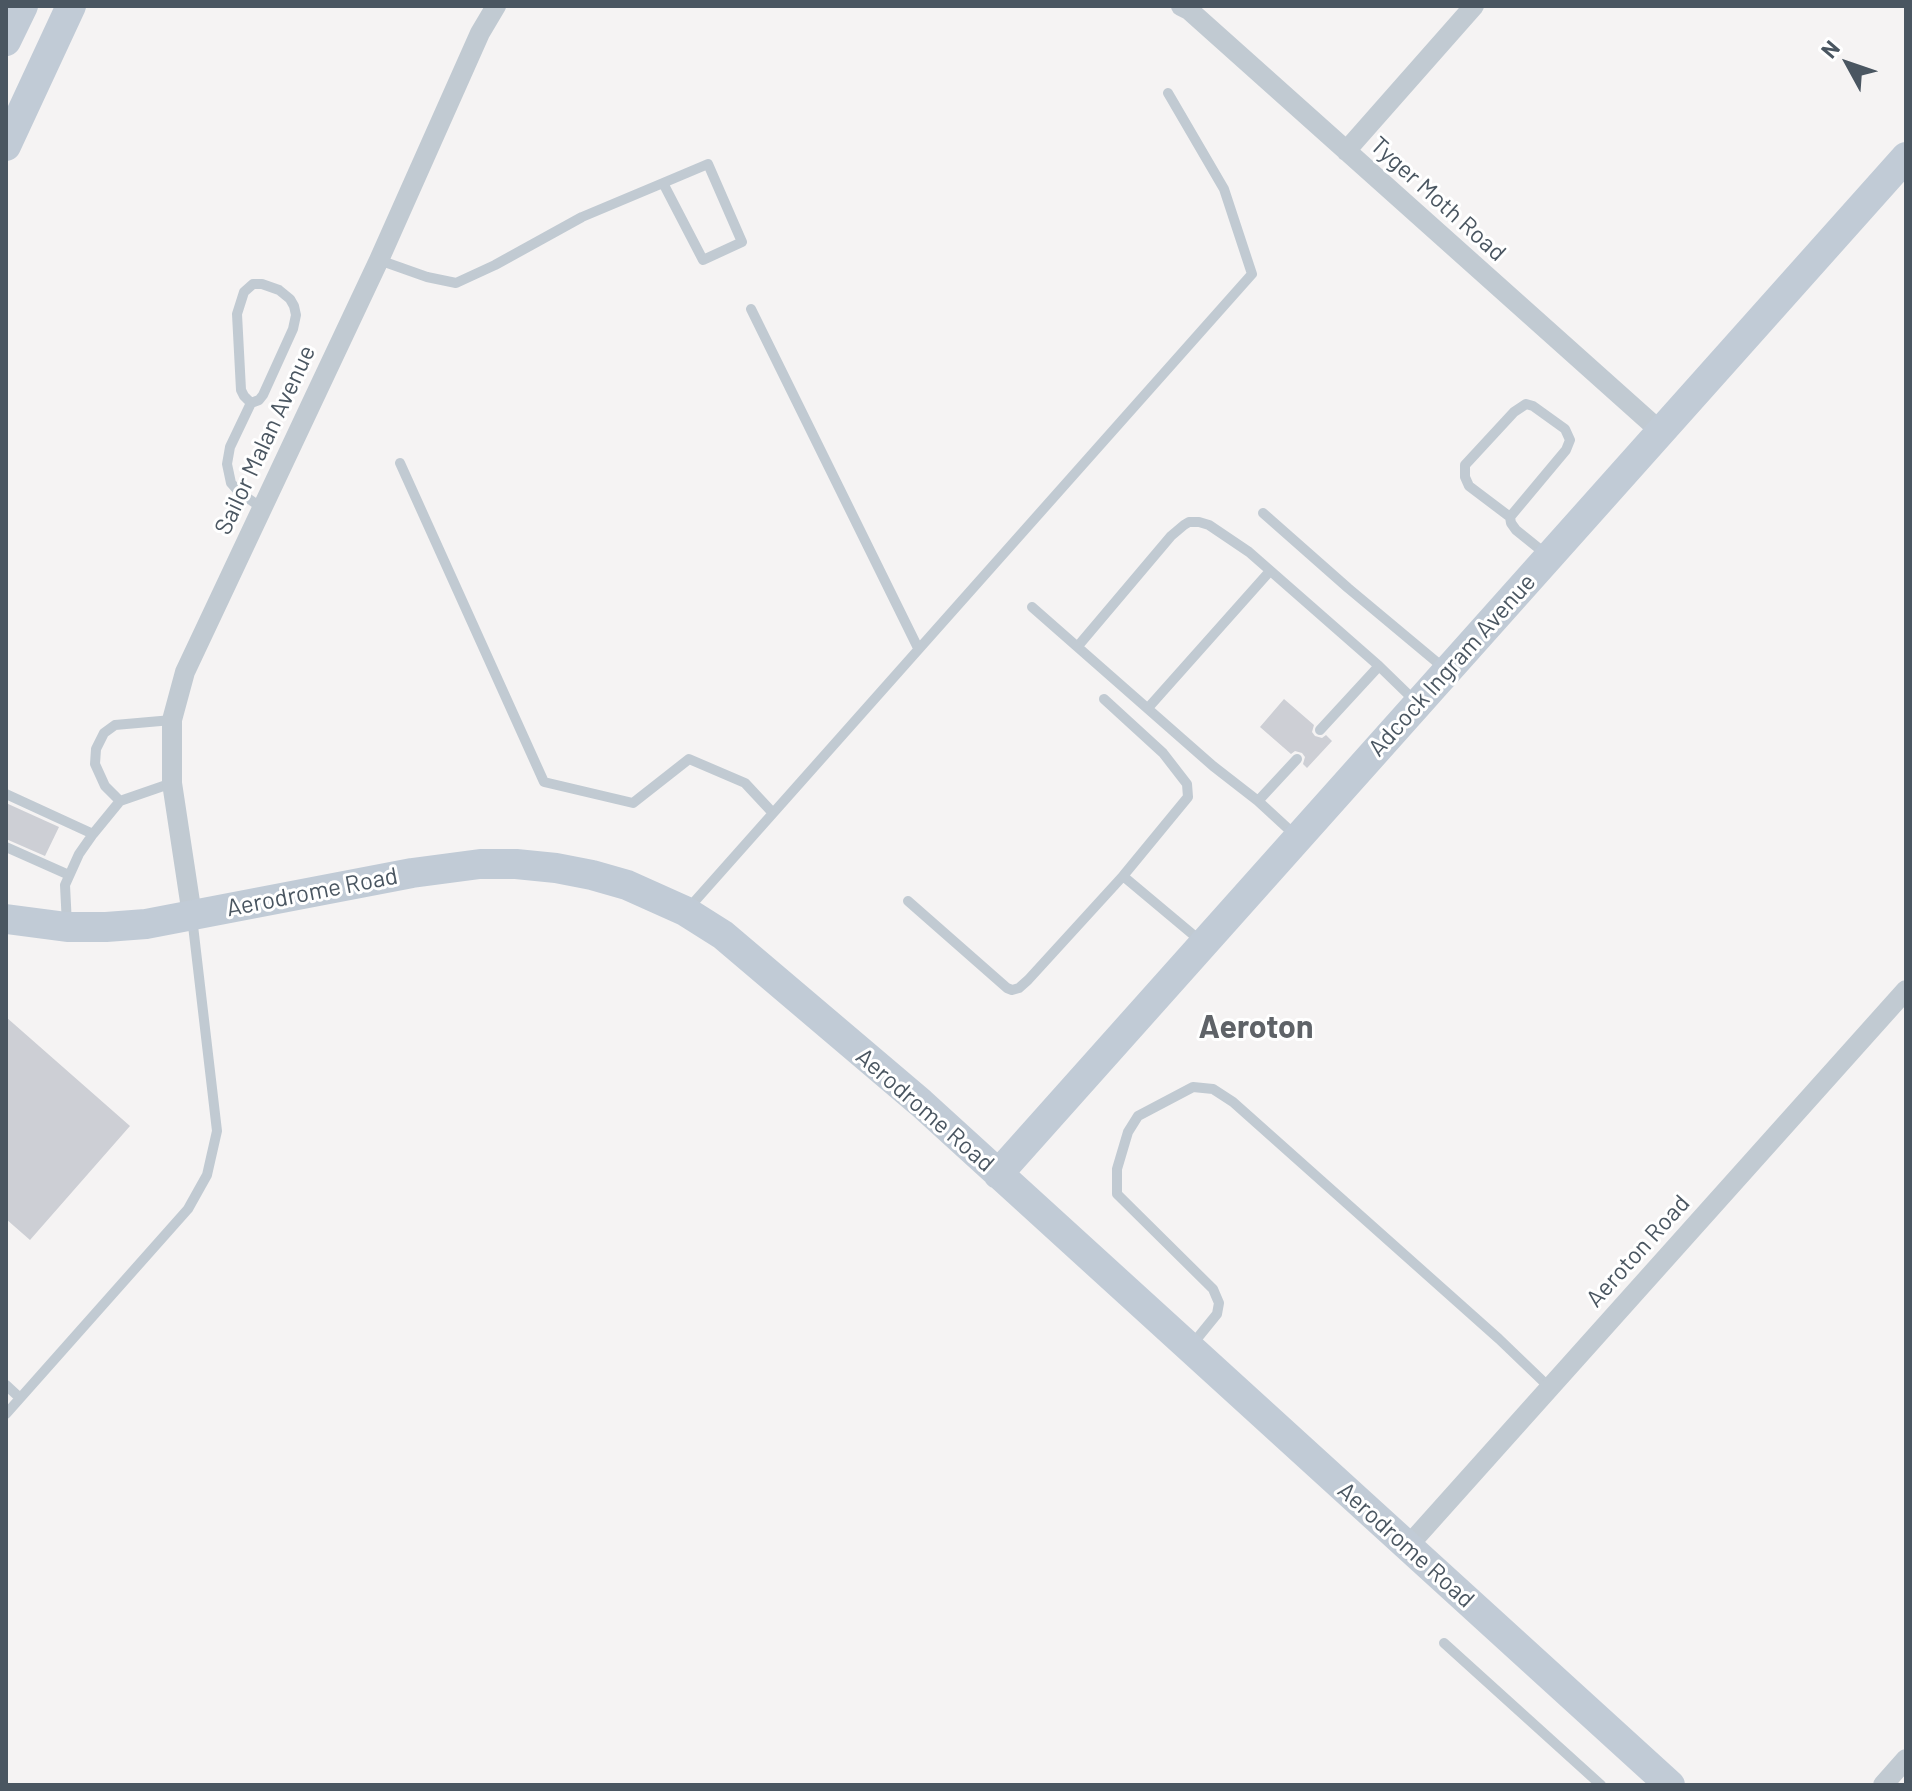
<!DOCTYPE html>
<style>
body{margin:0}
#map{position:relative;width:1912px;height:1791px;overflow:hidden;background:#f5f3f3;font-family:Barlow,sans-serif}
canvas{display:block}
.frame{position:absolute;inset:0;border:8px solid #4a5661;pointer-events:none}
.north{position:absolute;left:1808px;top:24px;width:80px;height:80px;-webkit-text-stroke:6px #fff;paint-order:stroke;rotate:310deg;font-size:22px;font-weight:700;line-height:32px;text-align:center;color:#4a5661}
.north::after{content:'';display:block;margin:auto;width:28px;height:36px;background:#4a5661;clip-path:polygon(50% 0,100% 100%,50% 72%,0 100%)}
</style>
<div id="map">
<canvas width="1912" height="1791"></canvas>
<div class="frame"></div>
<div class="north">N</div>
</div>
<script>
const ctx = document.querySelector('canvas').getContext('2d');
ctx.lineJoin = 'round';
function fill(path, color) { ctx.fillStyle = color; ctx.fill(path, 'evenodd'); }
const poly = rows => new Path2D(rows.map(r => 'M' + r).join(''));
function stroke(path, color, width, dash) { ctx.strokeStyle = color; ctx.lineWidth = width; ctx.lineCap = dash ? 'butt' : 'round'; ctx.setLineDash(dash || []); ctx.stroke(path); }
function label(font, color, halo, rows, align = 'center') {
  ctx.font = font + ' Barlow,sans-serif'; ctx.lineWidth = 6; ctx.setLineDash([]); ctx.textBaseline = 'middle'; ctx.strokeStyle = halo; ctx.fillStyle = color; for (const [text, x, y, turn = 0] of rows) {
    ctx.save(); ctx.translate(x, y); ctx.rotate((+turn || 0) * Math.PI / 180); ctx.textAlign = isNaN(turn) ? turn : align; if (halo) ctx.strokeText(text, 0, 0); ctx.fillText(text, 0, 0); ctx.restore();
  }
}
const building = poly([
 [1284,699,1314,725,1312,732,1315,736,1322,738,1326,735,1332,741,1307,768,1303,764,1305,757,1302,753,1295,751,1291,754,1260,727],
 [6,803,59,827,45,856,6,839],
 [6,1017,130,1126,30,1240,6,1219]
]);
const lane = poly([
 [379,260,427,277,456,283,495,265,582,217,663,183,703,260,742,242,708,164,663,183],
 [751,309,918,648],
 [251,403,244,396,241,390,237,314,244,292,253,284,262,284,279,290,290,299,294,306,296,315,293,329,263,395,259,400,251,403,230,447,227,464,231,483,239,492,262,508],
 [400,463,544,782,633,803,689,759,745,783,772,812],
 [1263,513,1348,588,1445,669],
 [1510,517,1566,450,1570,440,1565,429,1533,406,1526,404,1514,412,1465,465,1465,477,1469,486,1510,517,1511,523,1516,530,1547,555],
 [1032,607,1213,766,1258,801],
 [1078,646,1171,536,1184,525,1189,522,1199,522,1209,525,1249,552,1379,666],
 [1148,708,1270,571],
 [1320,730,1379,666,1415,701],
 [6,794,93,834],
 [120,801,105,786,95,764,96,749,104,733,115,725,172,720],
 [1296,836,1258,801,1297,759],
 [6,847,69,875],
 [1123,876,1203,943],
 [908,901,1007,988,1012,990,1019,988,1028,980,1123,876,1188,797,1187,784,1163,753,1104,699],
 [687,910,1252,274,1224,189,1168,93],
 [67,925,65,885,79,854,93,834,120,801,172,783],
 [1191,1346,1217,1314,1219,1303,1213,1289,1117,1194,1117,1169,1128,1132,1138,1116,1193,1087,1213,1089,1233,1102,1499,1339,1550,1388],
 [6,1385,20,1398],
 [6,1414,188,1209,207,1175,217,1131,192,917],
 [1444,1643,1601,1785]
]);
const street = poly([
 [1181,6,1189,10,1660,431],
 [1346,151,1474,6],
 [192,915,172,783,172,720,185,672,379,260,480,33,496,6],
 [1408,1546,1906,990],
 [1883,1785,1906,1759]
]);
const secondary = poly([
 [6,41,23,6],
 [6,146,71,6],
 [6,919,67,927,106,927,146,924,412,873,480,864,516,864,556,868,592,875,627,885,685,911,723,935,921,1103,1670,1785],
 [998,1174,1906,157]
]);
const streetNames = [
 ["Tyger Moth Road",1438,199,42],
 ["Sailor Malan Avenue",265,440,-65],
 ["Adcock Ingram Avenue",1452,665,-48],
 ["Aerodrome Road",312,892,-11],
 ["Aerodrome Road",925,1110,41],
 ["Aeroton Road",1638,1251,-48],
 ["Aerodrome Road",1406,1545,42]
];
const districtNames = [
 ["Aeroton",1256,1027]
];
fill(building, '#cdcfd5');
stroke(lane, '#c1cad2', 10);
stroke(street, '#c1cad2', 20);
stroke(secondary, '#c1cbd6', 30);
label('24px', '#4a5661', '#fff', streetNames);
label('bold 32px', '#5f6368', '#fff', districtNames);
</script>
